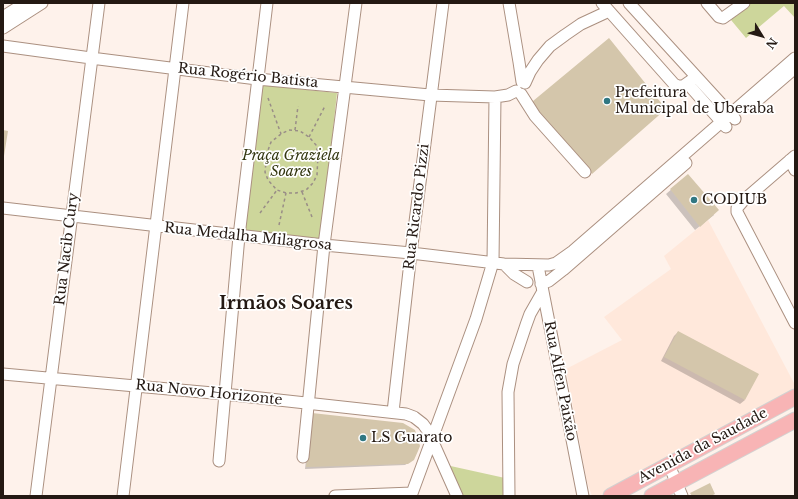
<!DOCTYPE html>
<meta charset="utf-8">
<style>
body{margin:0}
#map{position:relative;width:798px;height:499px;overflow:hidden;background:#fef2eb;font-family:"Libre Baskerville",serif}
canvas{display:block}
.frame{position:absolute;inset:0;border:4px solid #241913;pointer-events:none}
.north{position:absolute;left:742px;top:16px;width:40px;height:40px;-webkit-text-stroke:3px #fff;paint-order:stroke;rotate:127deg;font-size:11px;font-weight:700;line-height:16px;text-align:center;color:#241913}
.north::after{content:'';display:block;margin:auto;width:14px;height:18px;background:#241913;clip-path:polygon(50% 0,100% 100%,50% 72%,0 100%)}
</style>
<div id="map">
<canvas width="798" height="499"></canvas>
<div class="frame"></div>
<div class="north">N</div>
</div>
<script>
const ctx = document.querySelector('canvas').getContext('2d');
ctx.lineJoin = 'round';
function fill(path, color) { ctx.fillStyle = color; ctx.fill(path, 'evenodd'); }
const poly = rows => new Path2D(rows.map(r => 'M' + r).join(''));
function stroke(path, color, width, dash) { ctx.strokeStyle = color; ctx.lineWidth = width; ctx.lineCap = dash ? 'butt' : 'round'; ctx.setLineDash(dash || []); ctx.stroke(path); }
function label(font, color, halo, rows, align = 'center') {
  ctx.font = font + ' "Libre Baskerville",serif'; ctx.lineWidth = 3.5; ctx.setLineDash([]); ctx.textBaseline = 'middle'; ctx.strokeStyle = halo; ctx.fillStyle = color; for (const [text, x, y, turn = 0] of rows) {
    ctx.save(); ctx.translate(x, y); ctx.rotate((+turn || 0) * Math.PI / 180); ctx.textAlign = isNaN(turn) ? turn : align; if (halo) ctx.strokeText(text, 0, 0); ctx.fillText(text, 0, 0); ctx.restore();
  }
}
const built = poly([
 [708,220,795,385,795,393,601,495,592,496,587,482,566,369,622,340,604,317,671,269,664,256]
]);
const green = poly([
 [750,3,795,3,795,18,784,6,746,38,731,20],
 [260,85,337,93,321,242,245,235],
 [446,465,505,478,506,496,461,496]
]);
const shadow = poly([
 [688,175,714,215,695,230,666,194],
 [678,332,745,400,740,404,661,361,674,336],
 [311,416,411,461,405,465,305,469]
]);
const building = poly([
 [609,38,666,109,592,174,527,106],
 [3,130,8,131,4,156,3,156],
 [688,174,719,210,700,227,670,189],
 [678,331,759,374,745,400,664,357],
 [312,413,403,423,415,430,420,446,418,451,414,460,408,464,306,467],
 [710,483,715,494,711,496,692,496,690,493]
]);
const path = poly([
 [268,98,281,134],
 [289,130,300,131,309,137,316,145,318,155,317,175,313,183,306,190,296,193,286,193,277,190,268,180,265,172,267,153,271,142,281,134,289,130],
 [295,130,298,106],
 [309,137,325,106],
 [302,192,312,217],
 [260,213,277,190],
 [279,225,286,193]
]);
const minor = poly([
 [509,3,519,62,522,82],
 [602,3,674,84,678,86,683,86,696,77],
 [629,3,735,119],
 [707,3,719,17,723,18,744,3],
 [3,17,25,3],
 [3,28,42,3],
 [3,46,91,58,257,79,430,95,495,97,508,95,516,91],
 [525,83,530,72,538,60,550,46,565,35,581,24,609,11],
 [688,84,726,127],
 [521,94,535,116,585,172],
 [752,105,795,68],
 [795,156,744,200,737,208,737,212,795,323],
 [790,160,795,170],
 [3,208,324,245,411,253,504,264,549,265,556,263,573,251,795,58],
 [504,264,514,274,527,282],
 [538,266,583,496],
 [541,284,549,281,563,270,686,163],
 [3,374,224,394,406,414,414,417,423,424,428,431,457,496],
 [393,412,411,253,443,3],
 [303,457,324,245,356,3],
 [219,461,239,236,267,3],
 [669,465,682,496],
 [36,496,99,3],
 [123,496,183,3],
 [335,496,412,493],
 [411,496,476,319,493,262,495,97],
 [509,496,508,392,513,364,526,325,530,314,542,293]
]);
const major = poly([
 [611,496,795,397],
 [652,496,795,420]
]);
const markers = [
 [607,101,4,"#307782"],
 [694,200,4,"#307782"],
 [363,438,4,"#307782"]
];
const streetNames = [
 ["Rua Rogério Batista",248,76,6],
 ["Rua Ricardo Pizzi",417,207,-83],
 ["Rua Medalha Milagrosa",248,237,6],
 ["Rua Nacib Cury",67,249,-83],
 ["Rua Alfen Paixão",560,381,79],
 ["Rua Novo Horizonte",209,393,6],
 ["Avenida da Saudade",703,446,-28]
];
const poiNames = [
 ["Prefeitura",615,93],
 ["Municipal de Uberaba",615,109],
 ["CODIUB",702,200],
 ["LS Guarato",371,438]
];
const parkNames = [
 ["Praça Graziela",291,156],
 ["Soares",291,172]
];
const districtNames = [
 ["Irmãos Soares",286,304]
];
fill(built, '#ffe8db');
fill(green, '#cdd69b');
fill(shadow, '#0003');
fill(building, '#d4c6ab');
stroke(minor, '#ab9080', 13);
stroke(major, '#d3d1d0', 17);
stroke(path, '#998d87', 1.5, [3, 3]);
stroke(minor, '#fff', 11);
stroke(major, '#f8b4b5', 15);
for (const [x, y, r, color] of markers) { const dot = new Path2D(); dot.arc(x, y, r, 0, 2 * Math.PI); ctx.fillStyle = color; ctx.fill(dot); stroke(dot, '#fff', 1.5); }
label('14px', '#241913', '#fff', streetNames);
label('14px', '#241913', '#fff', poiNames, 'left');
label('italic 14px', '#32360f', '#fff', parkNames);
label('bold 18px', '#241913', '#fff', districtNames);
</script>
